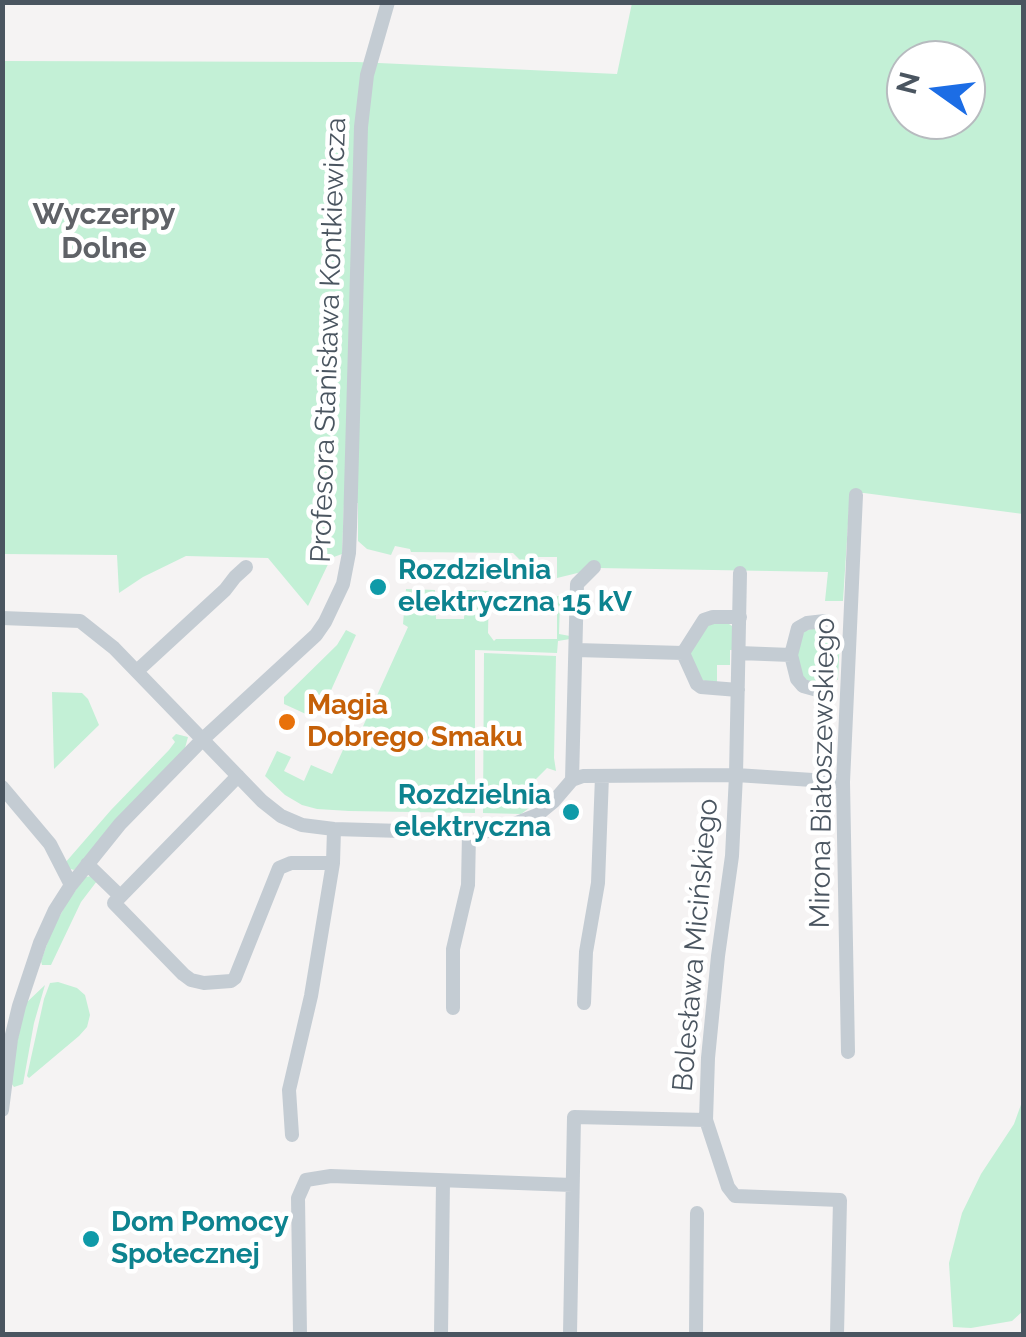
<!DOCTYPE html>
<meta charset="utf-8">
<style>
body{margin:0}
#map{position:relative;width:1026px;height:1337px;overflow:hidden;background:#f5f3f3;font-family:Raleway,sans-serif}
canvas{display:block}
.frame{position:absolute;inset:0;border:5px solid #4a5560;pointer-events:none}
.north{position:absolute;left:886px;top:40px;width:100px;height:100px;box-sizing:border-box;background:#fff;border:2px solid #b7bbbf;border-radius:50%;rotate:284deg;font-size:28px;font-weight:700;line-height:40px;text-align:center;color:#4a5560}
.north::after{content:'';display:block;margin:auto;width:35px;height:45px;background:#1c6de5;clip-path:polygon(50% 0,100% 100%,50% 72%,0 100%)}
</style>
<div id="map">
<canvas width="1026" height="1337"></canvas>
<div class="frame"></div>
<div class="north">N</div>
</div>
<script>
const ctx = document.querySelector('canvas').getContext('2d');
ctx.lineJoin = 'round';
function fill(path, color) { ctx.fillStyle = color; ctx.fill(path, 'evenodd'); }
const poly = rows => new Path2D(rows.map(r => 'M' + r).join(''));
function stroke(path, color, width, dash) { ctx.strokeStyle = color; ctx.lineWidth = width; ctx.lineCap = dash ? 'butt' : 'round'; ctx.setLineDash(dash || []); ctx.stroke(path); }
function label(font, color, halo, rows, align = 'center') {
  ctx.font = font + ' Raleway,sans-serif'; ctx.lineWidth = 9; ctx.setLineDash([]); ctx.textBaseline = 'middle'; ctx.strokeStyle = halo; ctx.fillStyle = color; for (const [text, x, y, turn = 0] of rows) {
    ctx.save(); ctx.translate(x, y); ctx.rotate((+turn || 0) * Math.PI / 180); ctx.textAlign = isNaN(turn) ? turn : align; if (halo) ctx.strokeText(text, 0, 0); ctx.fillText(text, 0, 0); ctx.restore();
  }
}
const green = poly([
 [632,3,1023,3,1023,514,864,493,850,493,843,601,825,601,828,572,598,568,557,578,557,557,532,557,531,566,528,568,513,553,411,552,410,549,395,546,391,555,367,549,358,541,358,503,344,503,342,554,331,558,308,606,268,558,186,556,143,577,119,593,117,555,3,554,3,61,357,62,617,74],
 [906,60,966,60,966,120,906,120],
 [406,589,435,590,436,619,464,619,465,590,489,591,488,633,494,641,496,639,557,639,557,596,570,596,570,599,560,601,559,634,570,636,570,639,558,641,557,653,475,650,475,813,349,811,317,809,302,805,285,795,265,776,277,751,291,757,284,771,304,781,311,765,332,774,347,741,355,744,408,627,403,624],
 [726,622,732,626,734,633,734,650,730,650,730,665,717,665,717,685,700,679,688,653,705,625],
 [819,627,827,629,833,638,840,636,838,680,832,677,819,686,801,677,797,656,801,637,805,631],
 [346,630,356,635,323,708,316,713,308,715,284,704,284,697,337,645],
 [484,653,556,656,554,758,556,771,547,768,532,783,538,791,531,797,536,803,521,814,483,813],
 [52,692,82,693,88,699,99,725,54,769],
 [176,734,188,737,185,748,74,870,67,868,65,863,111,810,169,750,175,742,172,738],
 [92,876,97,881,81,902,51,965,42,965,41,961,52,930,68,901,85,877],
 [58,982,77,988,85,995,90,1015,87,1027,79,1036,29,1078,27,1076,44,999,50,983],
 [45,985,34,1023,23,1084,14,1087,11,1083,17,1042,26,1003],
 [1023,1099,1023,1311,1012,1321,971,1328,953,1327,949,1263,962,1213,981,1174,1014,1124]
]);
const minor = poly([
 [740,573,736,775,732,856,718,956,708,1058,706,1120,728,1187,735,1196,840,1200,837,1334],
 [2,618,80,621,114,648,262,801,281,816,302,825,334,829,469,833,499,830,537,815,554,801,572,780,583,776,736,775,843,782],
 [576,650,683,653],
 [739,653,791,655,797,679,803,686,821,691],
 [791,655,798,628,807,623,825,621],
 [137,671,225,590,235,577,246,567],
 [738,690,701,687,697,684,683,653,704,620,713,617,740,617],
 [238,776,114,903,183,974,191,980,204,983,231,981,235,978,279,868,291,863,333,863],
 [572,780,577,584,594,567],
 [2,787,50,844,71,885],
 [87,864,120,896],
 [584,1003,586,952,598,883,602,776],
 [453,1008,453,949,468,885,469,833],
 [848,1052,843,782,856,495],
 [2,1110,11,1039,19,1006,40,943,55,910,71,885,120,824,203,739,316,635,325,622,343,584,349,553,350,527,361,127,367,75,388,2],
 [292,1135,289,1090,311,996,333,863,334,829],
 [300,1334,298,1198,306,1180,331,1176,572,1185],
 [441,1334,443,1181],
 [570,1334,574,1117,706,1120],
 [696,1334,697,1213]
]);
const markers = [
 [378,587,10,"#0f9aa8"],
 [287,722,10,"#e8710a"],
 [571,812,10,"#0f9aa8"],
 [91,1239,10,"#0f9aa8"]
];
const streetNames = [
 ["Profesora Stanisława Kontkiewicza",329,340,-88],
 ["Mirona Białoszewskiego",823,773,-89],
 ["Bolesława Micińskiego",696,945,-85]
];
const cultureNames = [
 ["Rozdzielnia",398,571],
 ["elektryczna 15 kV",398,603],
 ["Rozdzielnia",551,796,"right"],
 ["elektryczna",551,828,"right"],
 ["Dom Pomocy",111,1223],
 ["Społecznej",111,1255]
];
const foodNames = [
 ["Magia",307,706],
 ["Dobrego Smaku",307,738]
];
const neighbourhoodNames = [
 ["Wyczerpy",104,215],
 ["Dolne",104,249]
];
fill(green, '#c3f0d6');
stroke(minor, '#c4ccd3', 14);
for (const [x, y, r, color] of markers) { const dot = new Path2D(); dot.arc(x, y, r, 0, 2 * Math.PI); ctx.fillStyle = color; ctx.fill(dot); stroke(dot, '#fff', 4); }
label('28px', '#4a5560', '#fff', streetNames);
label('bold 28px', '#0d838f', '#fff', cultureNames, 'left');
label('bold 28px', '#c56008', '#fff', foodNames, 'left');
label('bold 30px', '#5f6267', '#fff', neighbourhoodNames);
</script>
